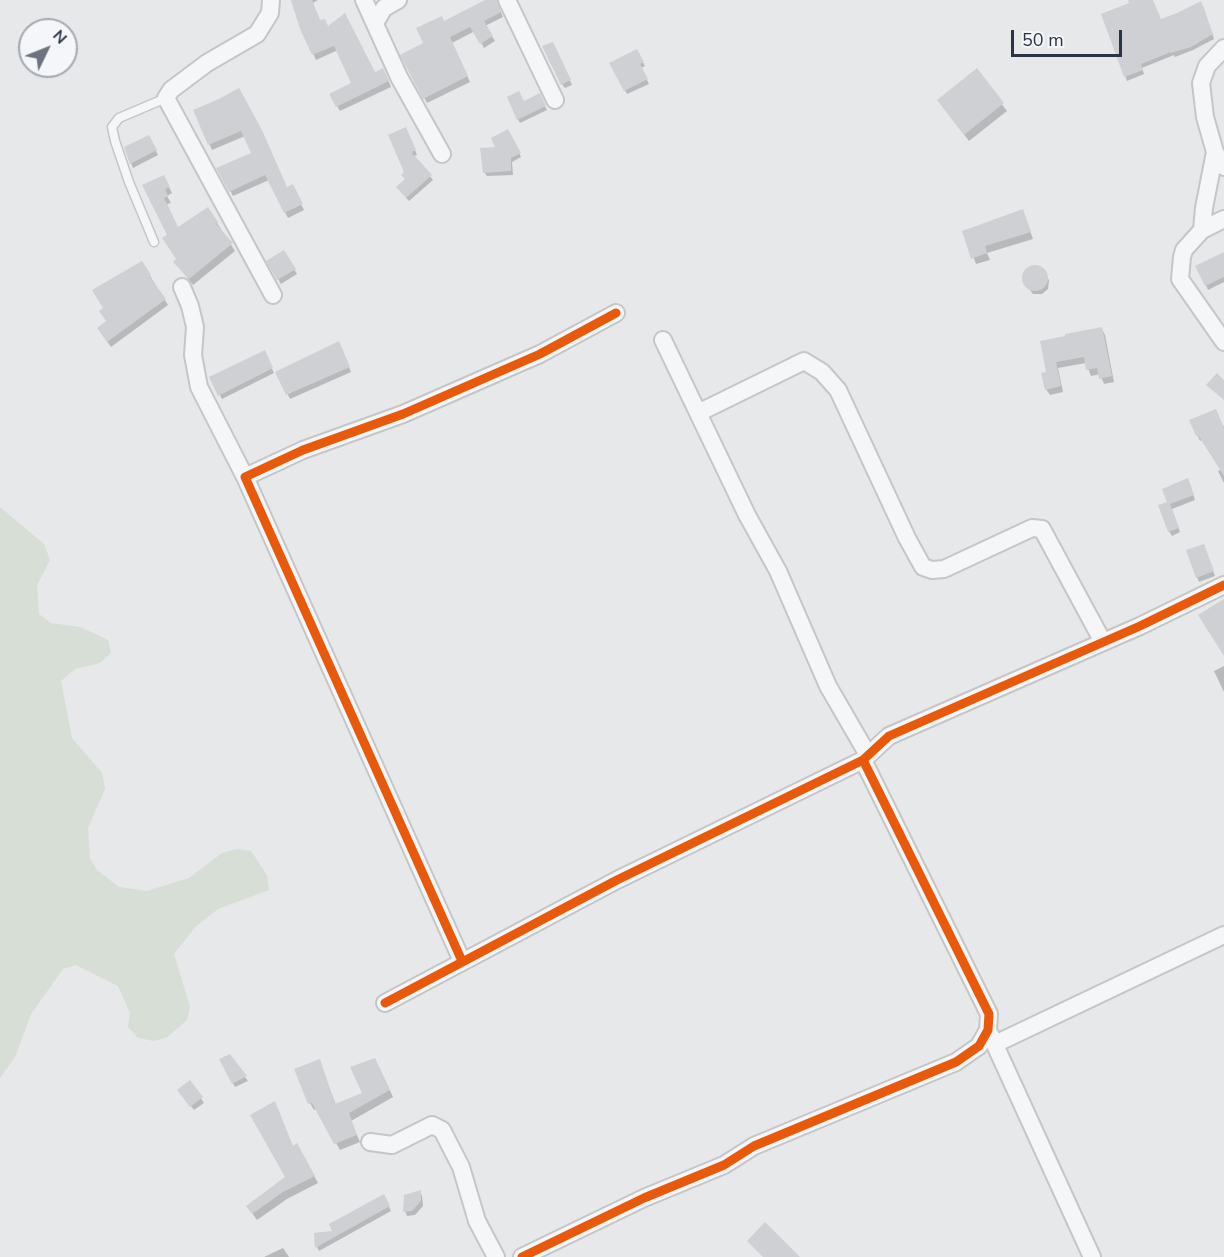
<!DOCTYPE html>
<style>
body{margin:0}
#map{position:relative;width:1224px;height:1257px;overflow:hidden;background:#e6e8ea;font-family:"Nunito Sans",sans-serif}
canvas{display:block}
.north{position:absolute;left:18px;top:18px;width:60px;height:60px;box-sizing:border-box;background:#f4f6f9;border:2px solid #a4a8b1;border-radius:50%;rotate:47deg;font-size:16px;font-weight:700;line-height:24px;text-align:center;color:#2b3445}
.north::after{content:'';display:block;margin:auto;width:21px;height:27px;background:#6c737f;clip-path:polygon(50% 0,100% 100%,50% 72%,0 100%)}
.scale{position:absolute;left:1011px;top:30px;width:111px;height:27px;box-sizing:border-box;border:3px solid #2b3445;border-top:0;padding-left:8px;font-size:18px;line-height:21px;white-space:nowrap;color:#2b3445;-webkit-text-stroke:4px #f4f6f9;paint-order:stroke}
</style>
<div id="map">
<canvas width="1224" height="1257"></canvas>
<div class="north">N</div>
<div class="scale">50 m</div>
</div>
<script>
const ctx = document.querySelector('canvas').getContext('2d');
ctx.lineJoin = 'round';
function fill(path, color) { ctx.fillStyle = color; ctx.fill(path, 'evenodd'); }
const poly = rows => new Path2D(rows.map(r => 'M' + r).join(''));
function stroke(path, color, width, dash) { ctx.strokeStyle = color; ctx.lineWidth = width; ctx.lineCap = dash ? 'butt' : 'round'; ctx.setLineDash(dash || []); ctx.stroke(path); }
const green = poly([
 [0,507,44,544,50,560,37,585,39,614,51,623,80,627,108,640,111,653,100,663,75,669,61,681,72,738,102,773,105,789,88,828,90,858,97,870,119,887,147,891,189,878,222,853,237,849,251,851,267,875,269,890,218,909,196,926,174,954,190,1007,187,1020,166,1038,154,1041,138,1038,128,1027,130,1013,118,986,76,965,63,969,31,1014,15,1057,0,1078]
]);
const shadow = poly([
 [293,0,318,0,313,3,320,22,374,74,386,75,391,87,340,111,337,106,353,84,338,50,316,60,294,9],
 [488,0,496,0,503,17,485,26,495,41,484,48,475,31,452,43,470,82,427,103,402,55,425,44,444,22],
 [1138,0,1152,0,1160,20,1203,6,1214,39,1193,50,1175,57,1174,55,1142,68,1144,74,1127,81,1103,15],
 [555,48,572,85,565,88,562,84],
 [637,51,645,66,641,68,649,84,627,94,611,64],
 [977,71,1007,111,969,141,943,107],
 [239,91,287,188,292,186,304,210,288,218,269,180,233,196,218,168,253,154,245,136,212,150,195,111],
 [539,95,547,110,520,123,518,119,523,103],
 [508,131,521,157,512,162,513,175,487,176,484,172],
 [408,133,417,155,414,156,433,180,409,201,401,192,406,180],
 [149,137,158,155,133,168,131,163],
 [167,183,172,193,167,196,171,203,167,204,178,229,217,223,235,251,193,285,175,262,178,260,168,236,144,186],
 [1023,211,1033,239,987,253,990,260,976,264,964,231],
 [284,252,297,274,281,284,268,261],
 [1224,256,1224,282,1208,290,1206,285],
 [142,263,168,305,111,347,102,334,107,322,105,309],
 [1032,267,1040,268,1049,280,1048,289,1042,294,1033,294,1024,282,1025,272],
 [1102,329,1105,335,1114,382,1104,384,1100,374,1091,376,1086,363,1058,368,1063,392,1050,395,1046,389,1048,374,1067,337],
 [341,347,351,372,290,399,277,372],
 [264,352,274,373,222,399,211,378],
 [1191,420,1224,426,1224,483,1218,471,1221,470,1202,440,1200,441],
 [1190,484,1195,500,1172,509,1180,532,1172,536,1169,531,1169,503],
 [1205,550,1215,576,1199,582,1197,577],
 [1224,666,1224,692,1214,671],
 [221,1060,245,1077,248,1081,235,1087],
 [319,1061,336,1105,364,1094,379,1067,393,1097,351,1121,360,1142,340,1150,317,1109,314,1110,310,1103],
 [190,1082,204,1103,194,1110,182,1094],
 [297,1145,318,1183,287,1199,257,1220,252,1213,287,1178,293,1147],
 [420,1192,422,1196,423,1206,415,1215,407,1216,405,1211],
 [384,1196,391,1211,319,1251,317,1247],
 [283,1248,289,1257,264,1257]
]);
const building = poly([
 [291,0,312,0,320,20,325,19,328,26,345,13,375,72,383,68,389,81,336,107,329,94,351,83,334,46,312,55,300,29],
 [485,0,497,0,501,12,484,21,493,36,480,44,470,27,450,37,468,76,423,99,400,55,423,43,416,28,442,16,444,21],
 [1128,0,1153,0,1161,19,1177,13,1201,1,1213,34,1191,47,1171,53,1171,52,1141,64,1143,70,1124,77,1101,14,1129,3],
 [553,42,571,80,561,85,542,46],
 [637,49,644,62,640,64,648,79,624,91,609,63],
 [977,68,1004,103,964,135,937,100],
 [239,88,262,130,287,187,293,184,303,204,284,213,265,175,229,192,216,168,251,153,241,131,208,145,193,110,219,99],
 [519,91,524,101,540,93,546,106,517,120,507,97],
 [406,127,416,150,412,152,413,154,411,155,414,155,432,175,406,198,396,187,405,179,401,175,404,172,388,135],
 [508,129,521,153,511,158,511,171,483,173,480,148,495,147,491,138],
 [149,135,157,150,130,164,124,147],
 [164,175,170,187,165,189,168,196,164,198,178,227,208,207,218,222,216,224,233,243,189,279,173,262,176,259,162,238,167,235,142,185],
 [1023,209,1031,232,985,246,987,253,971,259,962,231],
 [284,250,296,269,277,280,266,261],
 [1224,252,1224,277,1205,286,1195,266],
 [142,261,151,275,149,276,166,299,107,342,97,328,106,321,99,311,103,308,92,290],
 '1022 278a13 13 0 1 1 26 0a13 13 0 1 1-26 0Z',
 [1102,327,1112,376,1099,379,1097,368,1086,370,1084,357,1056,362,1061,386,1045,390,1041,373,1046,372,1040,341,1065,336,1065,334],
 [339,341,350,367,286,395,275,372],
 [265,350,273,368,218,396,209,377],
 [1217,373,1224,380,1224,400,1206,385],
 [1216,409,1224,428,1224,476,1198,435,1196,436,1189,420],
 [1188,478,1194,495,1170,504,1179,528,1168,532,1158,505,1167,502,1162,489],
 [1204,544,1214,571,1196,578,1186,550],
 [1224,599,1224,656,1198,615],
 [230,1054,247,1076,232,1084,219,1059],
 [375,1058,390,1090,349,1113,357,1135,334,1144,312,1103,308,1104,294,1069,320,1059,335,1104,362,1093,350,1067],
 [190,1080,203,1097,190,1107,177,1090],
 [275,1101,293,1146,297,1143,315,1176,283,1192,252,1214,246,1206,285,1177,250,1115],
 [421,1190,421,1201,412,1211,403,1212,404,1195],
 [384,1194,390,1206,315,1248,314,1233,332,1231,329,1224],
 [765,1222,800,1257,763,1257,747,1241]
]);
const service = poly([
 [154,242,129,182,115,141,112,127,119,118,166,98]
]);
const minor = poly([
 [271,0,270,13,257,34,207,63,171,90,166,98,273,295],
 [364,0,399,77,442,154],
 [507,0,555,100],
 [375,23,384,8,398,0],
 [1224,48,1207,66,1201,83,1205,117,1215,152,1224,167],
 [1224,219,1202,230,1184,250,1182,257,1180,279,1224,342],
 [1202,230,1204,208,1215,152],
 [182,287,190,306,195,327,193,355,199,387,245,477],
 [663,340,747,515,778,571,828,686,868,755],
 [698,413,804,361,822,372,838,390,907,538,923,567,932,570,944,569,1032,528,1042,529,1103,642],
 [462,961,245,477,303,450,403,414,540,354,616,313],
 [385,1003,617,880,863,760,889,736,1140,626,1224,585],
 [990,1034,1092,1257],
 [995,1044,1224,935],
 [370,1142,392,1145,432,1125,442,1130,461,1167,477,1221,496,1257],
 [522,1257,644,1198,724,1165,754,1146,956,1062,979,1046,988,1030,989,1014,863,760]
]);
const cycleway = poly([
 [462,961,245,477,303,450,403,414,540,354,616,313],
 [385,1003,617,880,863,760,889,736,1140,626,1224,585],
 [522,1257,644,1198,724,1165,754,1146,956,1062,979,1046,988,1030,989,1014,863,760]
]);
fill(green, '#d6ded6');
fill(shadow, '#0003');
fill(building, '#ced0d3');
stroke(service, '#c4c6c8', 11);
stroke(minor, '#c4c6c8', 20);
stroke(service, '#f5f6f7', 8);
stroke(minor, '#f5f6f7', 16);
stroke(cycleway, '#e8590c', 9);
</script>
